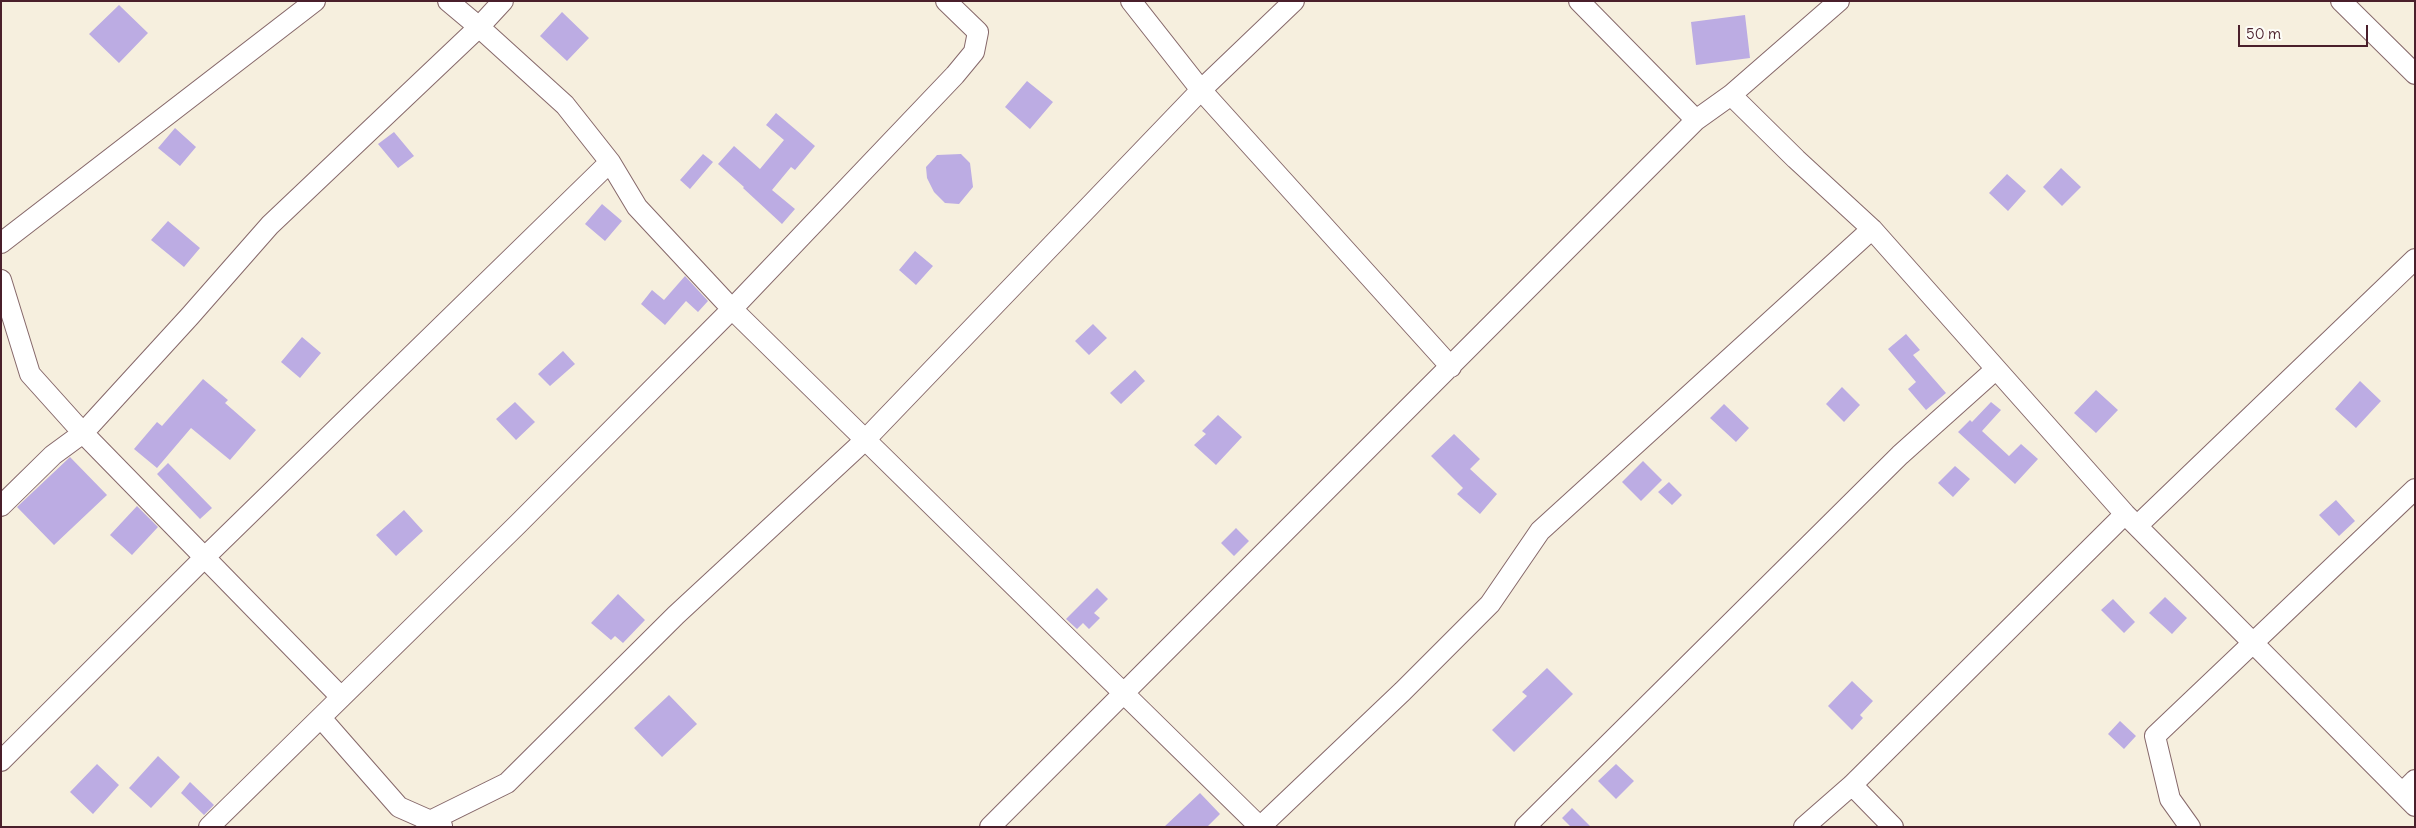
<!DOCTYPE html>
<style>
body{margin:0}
#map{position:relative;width:2416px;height:828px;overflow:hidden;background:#f6efde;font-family:Delius,sans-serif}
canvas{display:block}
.frame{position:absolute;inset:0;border:2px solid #4a1f2b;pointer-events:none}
.scale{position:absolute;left:2238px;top:25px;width:130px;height:22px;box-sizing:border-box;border:2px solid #4a1f2b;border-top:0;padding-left:6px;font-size:15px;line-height:18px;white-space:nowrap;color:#4a1f2b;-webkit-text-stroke:4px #fdfcf7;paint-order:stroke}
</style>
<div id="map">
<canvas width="2416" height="828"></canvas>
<div class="frame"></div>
<div class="scale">50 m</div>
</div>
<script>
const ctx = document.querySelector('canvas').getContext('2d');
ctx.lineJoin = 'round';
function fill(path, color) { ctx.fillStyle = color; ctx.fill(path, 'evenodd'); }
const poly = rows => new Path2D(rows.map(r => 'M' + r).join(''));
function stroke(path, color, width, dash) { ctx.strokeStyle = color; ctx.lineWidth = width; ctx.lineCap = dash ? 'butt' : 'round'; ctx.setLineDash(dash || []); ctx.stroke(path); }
const building = poly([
 [119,5,148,33,119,63,89,34],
 [562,12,589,38,567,61,540,36],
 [1745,15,1750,58,1696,65,1691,22],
 [1027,81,1053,102,1030,129,1005,107],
 [776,113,815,146,795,170,791,167,772,190,795,209,782,224,743,188,744,187,718,164,734,146,760,169,784,140,766,125],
 [175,128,196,147,180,166,158,148],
 [394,132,414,156,398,168,378,144],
 [703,154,713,162,690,189,680,180],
 [961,154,970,163,973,187,959,204,945,203,934,192,927,178,926,167,937,155],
 [2061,168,2081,187,2062,206,2043,187],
 [2007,174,2026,191,2008,211,1989,193],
 [602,204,622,221,605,241,585,224],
 [168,221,200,248,184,267,151,240],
 [915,251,933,266,916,285,899,270],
 [685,276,708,301,698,312,686,301,665,325,641,304,652,290,664,300],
 [1093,324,1107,338,1089,355,1075,341],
 [1906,334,1920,350,1913,355,1946,393,1926,410,1908,389,1916,382,1888,349],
 [302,337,321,353,300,378,281,362],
 [563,351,575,364,550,386,538,374],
 [1135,370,1145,381,1121,404,1110,393],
 [203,379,228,400,225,403,256,430,230,460,191,428,157,468,134,449,157,422,162,426],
 [2360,381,2381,401,2356,428,2335,409],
 [1842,387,1860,405,1844,422,1826,404],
 [2096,390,2118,410,2096,433,2074,413],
 [515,402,535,422,516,440,496,419],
 [1991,402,2001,410,1982,431,2009,456,2021,444,2038,459,2015,484,1958,432,1970,420,1972,422],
 [1724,404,1749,428,1736,442,1710,418],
 [1218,415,1242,437,1216,465,1194,445,1206,434,1202,431],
 [1454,434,1480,459,1470,469,1497,494,1480,514,1457,494,1463,488,1431,456],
 [70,457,107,495,54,545,17,507],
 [1643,461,1662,480,1641,501,1622,482],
 [168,463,212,508,200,519,157,474],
 [1955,466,1970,479,1953,497,1938,483],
 [1669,482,1682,495,1672,505,1658,492],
 [2336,500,2355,521,2339,536,2319,515],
 [137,506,158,527,132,555,110,535],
 [404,510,423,531,396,556,376,535],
 [1236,528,1249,541,1234,556,1221,543],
 [1097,588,1108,599,1094,613,1100,618,1089,629,1083,623,1077,629,1066,619],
 [618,594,645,620,623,643,615,636,611,640,591,623],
 [2165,597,2187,618,2172,634,2149,613],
 [2113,599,2135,622,2124,633,2101,610],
 [1547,668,1573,694,1514,752,1492,730,1527,696,1522,692],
 [1852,681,1873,701,1860,715,1863,718,1852,730,1828,706],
 [669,695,697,724,662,757,634,728],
 [2120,721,2136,736,2124,749,2108,734],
 [158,756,180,777,151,808,129,788],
 [97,764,119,785,93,814,70,792],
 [1616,764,1634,781,1616,799,1598,781],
 [190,782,214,805,204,815,181,793],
 [1200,793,1220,814,1207,827,1164,827],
 [1572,808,1591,827,1571,827,1562,818]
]);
const minor = poly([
 [448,1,479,27,565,105,610,162,637,207,732,309,1260,827],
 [1131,1,1201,90,1451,367],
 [1579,1,1696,120],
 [2341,1,2415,74],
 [1731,95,1796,159,1872,229,2125,514,2415,806],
 [1,243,315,1],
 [1,280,30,374,83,433,341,697],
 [1,506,53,455,83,433,190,316,270,225,479,27,503,1],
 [2137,526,2415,259],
 [321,718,399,807,442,826],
 [1,761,204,558,610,162],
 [1852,785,1893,827],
 [2402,793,2415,780],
 [209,827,518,524,732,309,955,75,974,52,978,32,946,1],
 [426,827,430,821,507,783,676,615,864,441,1201,90,1294,1],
 [990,827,1696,120,1731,95,1839,1],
 [1260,827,1403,691,1490,604,1540,531,1872,229],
 [1525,827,1900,455,1995,370],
 [1804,827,1852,785,2125,514],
 [2190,827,2170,799,2155,736,2415,489]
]);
fill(building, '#bcace3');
stroke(minor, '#86686a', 22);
stroke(minor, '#fff', 20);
</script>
